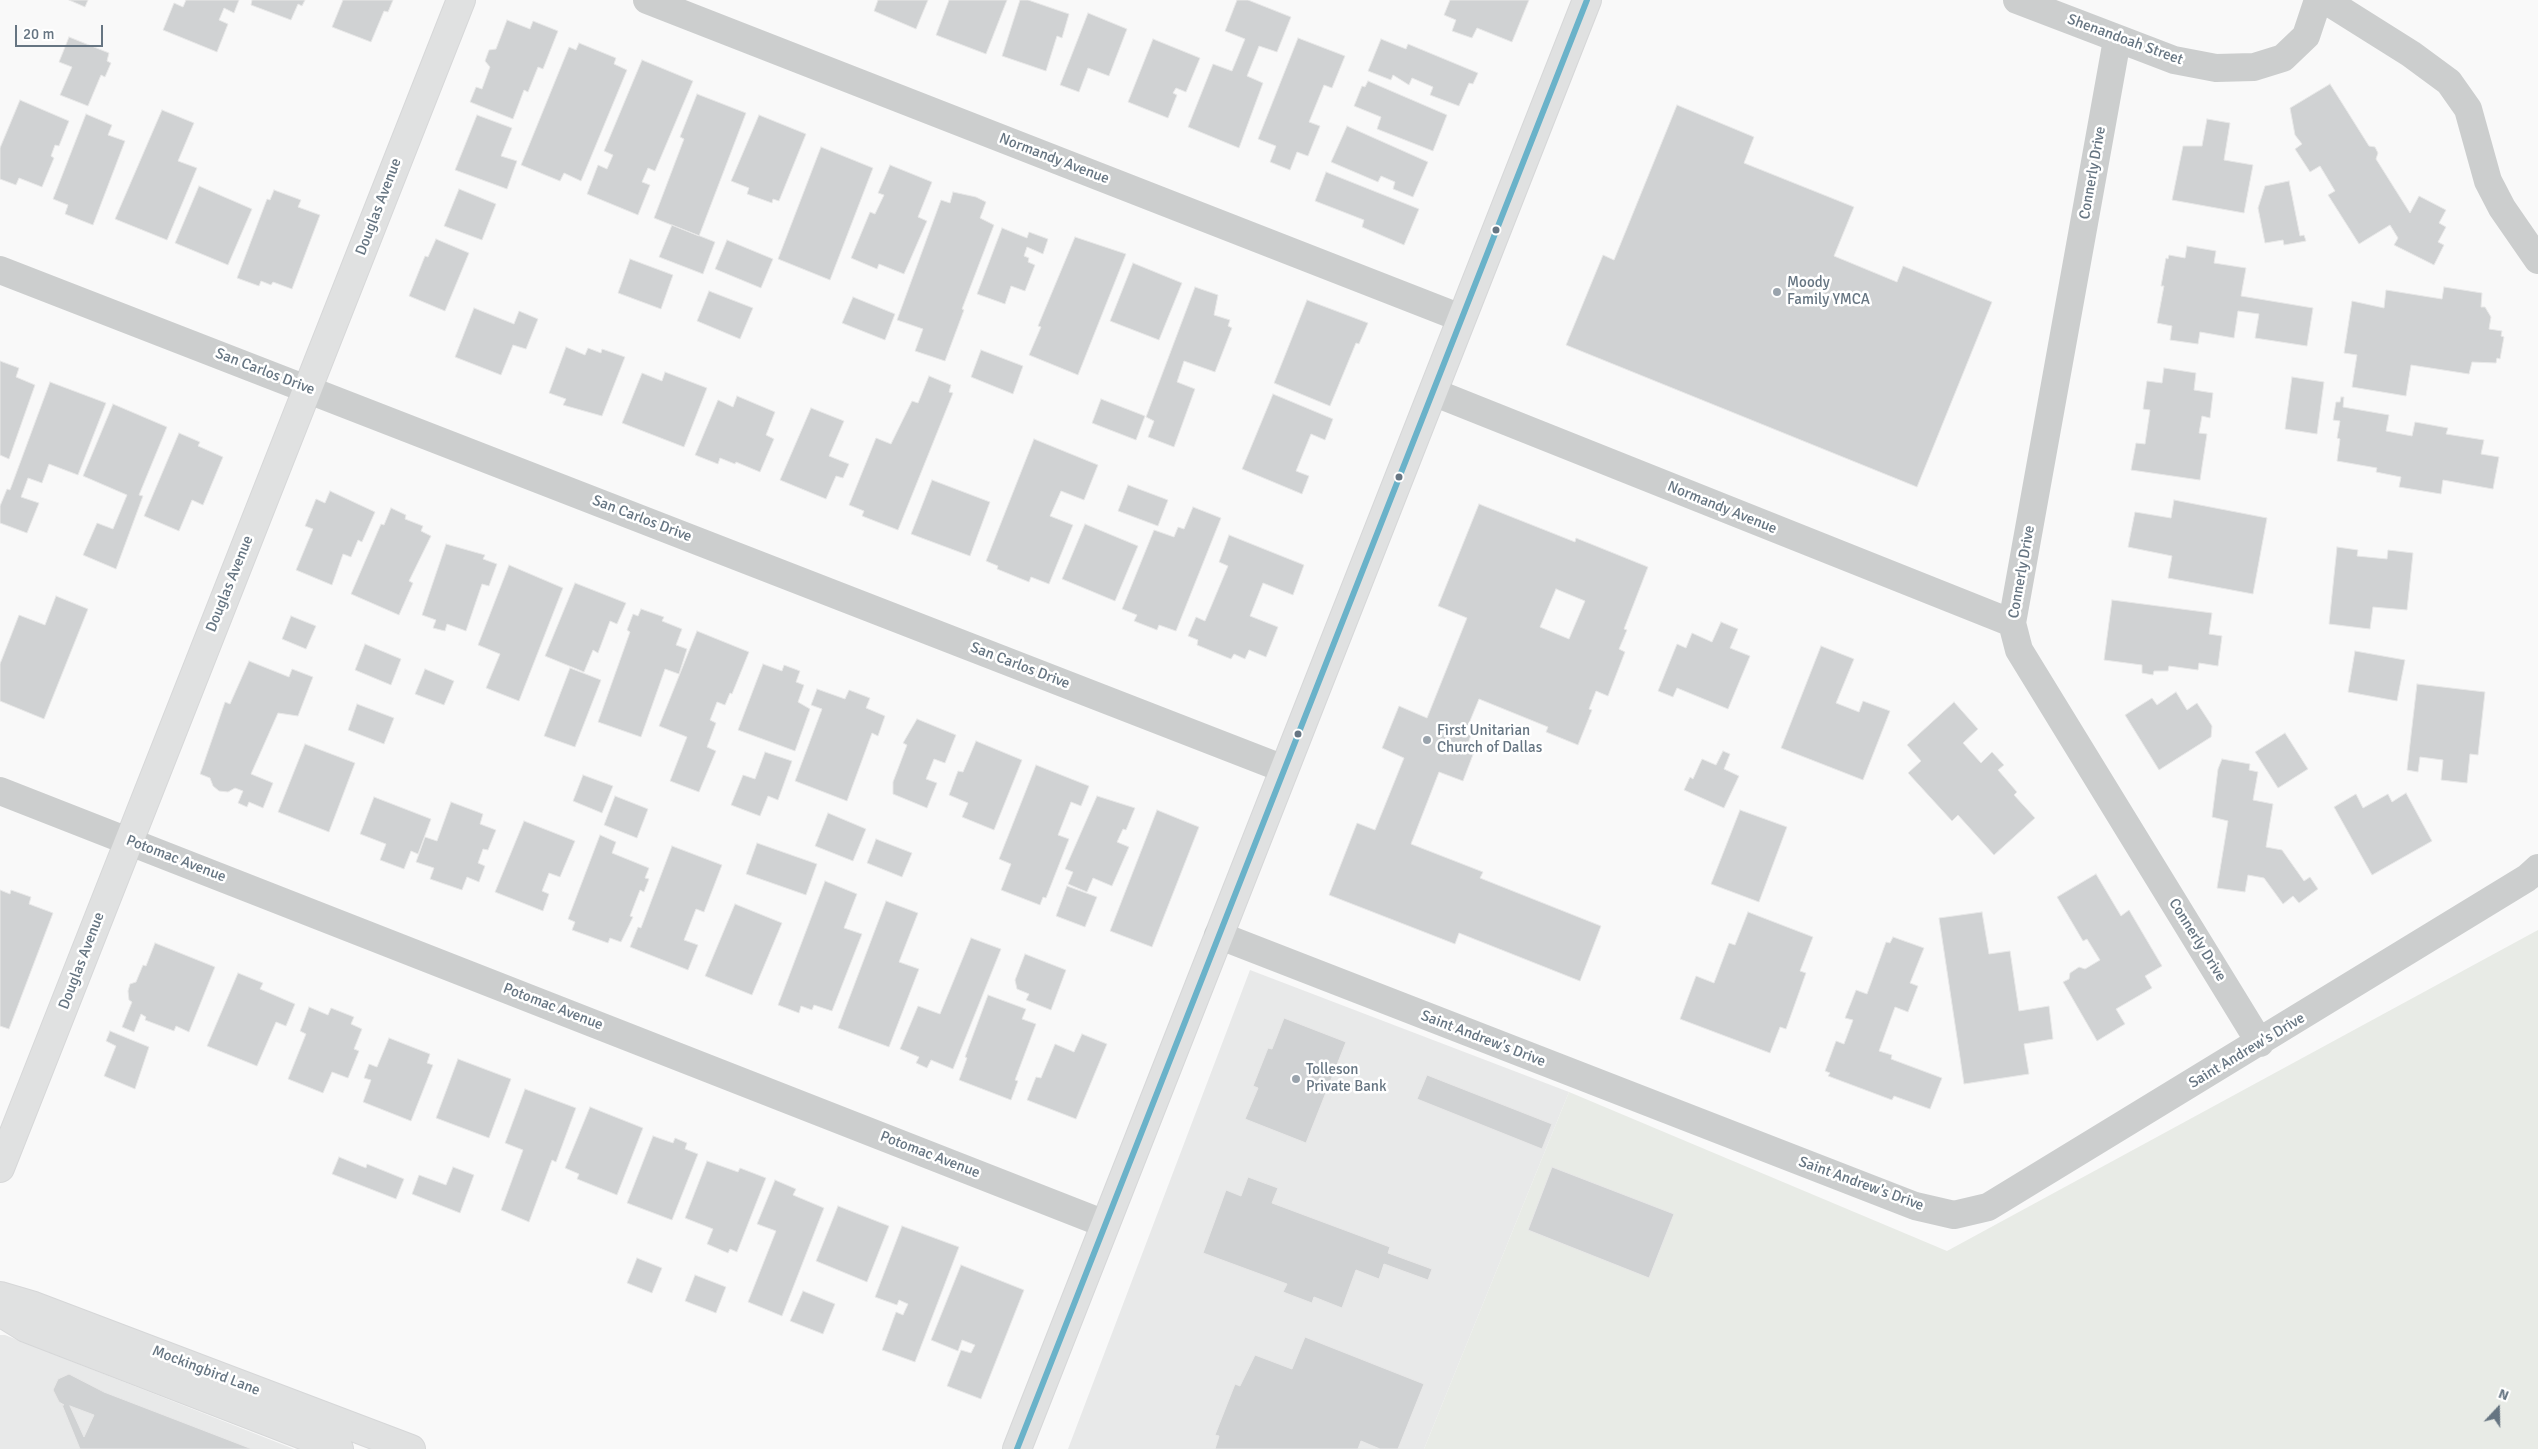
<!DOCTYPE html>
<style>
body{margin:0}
#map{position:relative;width:2538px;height:1449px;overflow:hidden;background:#f9f9f9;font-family:Signika,sans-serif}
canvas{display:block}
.north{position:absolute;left:2473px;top:1384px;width:50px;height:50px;-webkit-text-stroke:4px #fff;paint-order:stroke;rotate:21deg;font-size:14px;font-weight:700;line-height:20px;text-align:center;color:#667582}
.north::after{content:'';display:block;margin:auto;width:18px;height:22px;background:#667582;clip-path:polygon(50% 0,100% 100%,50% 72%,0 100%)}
.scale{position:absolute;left:15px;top:25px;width:88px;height:22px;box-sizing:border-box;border:2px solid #667582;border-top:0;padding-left:6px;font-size:15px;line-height:18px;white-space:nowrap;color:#667582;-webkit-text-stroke:4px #fff;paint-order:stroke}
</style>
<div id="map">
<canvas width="2538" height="1449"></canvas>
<div class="north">N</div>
<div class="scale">20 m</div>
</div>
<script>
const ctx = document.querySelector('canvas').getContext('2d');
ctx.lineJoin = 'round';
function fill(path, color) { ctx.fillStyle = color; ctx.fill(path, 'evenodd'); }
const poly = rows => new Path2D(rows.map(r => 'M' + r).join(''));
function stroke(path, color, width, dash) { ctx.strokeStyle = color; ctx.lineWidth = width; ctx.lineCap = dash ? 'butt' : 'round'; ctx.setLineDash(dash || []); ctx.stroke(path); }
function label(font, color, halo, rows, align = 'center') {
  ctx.font = font + ' Signika,sans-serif'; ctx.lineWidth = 5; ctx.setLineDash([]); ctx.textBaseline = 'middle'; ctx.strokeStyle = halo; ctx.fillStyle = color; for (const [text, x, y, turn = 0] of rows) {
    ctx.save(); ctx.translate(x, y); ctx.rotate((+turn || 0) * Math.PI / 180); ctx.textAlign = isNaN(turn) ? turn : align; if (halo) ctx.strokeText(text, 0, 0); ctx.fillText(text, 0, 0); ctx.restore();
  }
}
const built = poly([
 [1250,970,1569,1092,1424,1449,1068,1449],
 [0,1335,5,1335,294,1449,0,1449]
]);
const green = poly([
 [2538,930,2538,1449,1424,1449,1569,1092,1947,1251]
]);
const building = poly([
 [69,0,88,0,85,7,69,0],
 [186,0,239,0,234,13,224,8,219,20,228,24,217,52,163,30,174,3,183,7,186,0],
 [252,0,305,0,302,6,298,4,291,20,251,5,252,0],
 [343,0,393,0,388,12,384,11,371,42,332,27,343,0],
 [878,0,928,0,916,29,874,11,878,0],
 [949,0,1007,0,986,54,936,35,949,0],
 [1020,0,1028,0,1069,14,1062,38,1057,36,1046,71,1002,56,1020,0],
 [1237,0,1248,0,1291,17,1277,52,1259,46,1247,76,1263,83,1239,148,1188,127,1213,64,1232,71,1245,39,1225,31,1237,0],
 [1450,0,1529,0,1512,42,1477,28,1472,38,1452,31,1456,20,1444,15,1450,0],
 [1088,13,1127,29,1109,76,1088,68,1079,92,1060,85,1088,13],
 [507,20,530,29,533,21,558,31,543,69,538,67,528,92,524,90,513,119,470,102,476,87,482,89,490,67,485,61,489,50,496,49,507,20],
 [69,37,109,53,107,61,111,63,105,77,101,75,88,106,60,95,72,67,59,62,69,37],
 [1298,38,1345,56,1332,88,1324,85,1309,122,1320,126,1308,156,1297,152,1290,170,1270,162,1276,146,1258,139,1298,38],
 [1153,39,1200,58,1186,92,1176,88,1173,93,1177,95,1168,118,1128,102,1153,39],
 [1381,39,1406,49,1408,44,1478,73,1473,84,1469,83,1459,106,1430,95,1433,87,1412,78,1409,85,1393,75,1391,80,1368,71,1381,39],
 [579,43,616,58,614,64,627,70,581,181,564,173,560,181,521,165,569,47,576,50,579,43],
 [642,60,693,81,655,171,648,168,642,182,650,185,638,215,587,194,598,165,607,169,613,155,604,151,642,60],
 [1368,81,1447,115,1433,151,1377,129,1381,117,1354,106,1362,86,1365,87,1368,81],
 [2330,84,2369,146,2375,147,2378,153,2376,159,2410,213,2419,196,2446,210,2439,223,2446,227,2438,242,2444,245,2434,265,2394,245,2398,238,2390,225,2359,244,2328,195,2335,191,2320,166,2310,172,2295,149,2302,144,2295,135,2290,108,2330,84],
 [697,94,746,113,699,236,654,218,684,139,680,137,697,94],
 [20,100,69,121,59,146,55,145,51,156,54,158,42,187,19,178,16,185,0,179,0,148,20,100],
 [1677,105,1754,137,1744,163,1854,207,1834,256,1897,282,1903,266,1992,302,1917,487,1566,345,1603,255,1614,260,1677,105],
 [162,110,194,123,178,161,197,168,167,240,115,219,162,110],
 [86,114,112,125,108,135,125,141,93,225,65,214,68,205,53,199,86,114],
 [477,115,512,128,501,156,517,161,507,189,455,170,477,115],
 [759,115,806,134,779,201,773,199,772,203,747,194,749,188,731,181,759,115],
 [2207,119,2230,123,2224,160,2253,165,2244,213,2172,200,2183,146,2202,146,2207,119],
 [1347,126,1428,162,1413,197,1393,189,1395,182,1381,176,1378,182,1331,162,1347,126],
 [821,147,873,168,830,280,778,259,821,147],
 [890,165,932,182,918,217,927,221,904,274,879,264,877,269,851,258,870,212,875,214,884,195,878,193,890,165],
 [1326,172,1419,209,1404,245,1362,227,1364,220,1315,201,1326,172],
 [2289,181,2300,236,2304,235,2306,241,2284,245,2283,240,2265,243,2258,208,2265,186,2289,181],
 [199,186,252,209,228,265,175,243,199,186],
 [459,189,496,204,482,240,444,226,459,189],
 [274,190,301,200,298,207,320,215,292,289,273,282,271,285,261,281,259,286,237,278,267,199,270,200,274,190],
 [953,192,976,197,986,202,980,218,994,225,962,309,964,310,945,361,915,351,923,329,897,320,941,200,950,203,953,192],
 [672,225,715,242,703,274,659,257,672,225],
 [1002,228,1027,238,1029,232,1048,239,1043,254,1027,247,1024,256,1029,258,1028,262,1035,265,1025,291,1011,286,1005,304,977,294,1002,228],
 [1075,237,1126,254,1078,375,1029,355,1041,327,1038,326,1075,237],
 [436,239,469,253,445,311,409,296,425,256,428,257,436,239],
 [727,240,773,259,761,288,715,269,727,240],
 [2187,246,2216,251,2214,263,2246,268,2241,296,2313,308,2307,346,2255,338,2259,314,2238,311,2234,338,2200,332,2198,344,2170,340,2172,326,2157,323,2164,286,2161,286,2166,258,2168,259,2169,255,2185,258,2187,246],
 [630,259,673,275,661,309,618,293,630,259],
 [1133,263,1182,283,1159,340,1110,321,1133,263],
 [1195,287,1218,295,1214,315,1230,320,1228,326,1232,328,1215,372,1184,361,1177,382,1195,389,1174,447,1148,437,1154,421,1146,417,1195,287],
 [2444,287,2482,293,2481,307,2485,307,2491,317,2489,329,2502,331,2501,336,2504,337,2500,359,2497,358,2496,363,2472,362,2469,374,2411,365,2406,396,2352,387,2357,355,2344,353,2352,301,2384,308,2386,290,2442,299,2444,287],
 [709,291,753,308,740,339,697,321,709,291],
 [853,297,895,314,885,340,842,323,853,297],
 [1307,300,1368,323,1359,344,1356,343,1330,406,1274,383,1307,300],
 [474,308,514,324,519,311,538,319,526,349,513,345,501,375,455,357,474,308],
 [566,347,585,355,588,348,601,353,602,349,625,357,602,416,563,405,566,399,549,393,566,347],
 [981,350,1023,366,1013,394,971,377,981,350],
 [0,361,19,368,16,377,35,385,9,459,0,455,0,361],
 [2164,368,2196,373,2194,390,2213,393,2210,418,2202,416,2199,433,2207,434,2200,480,2131,470,2136,443,2145,444,2150,410,2143,409,2147,381,2162,383,2164,368],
 [665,372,707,388,684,447,622,423,642,373,662,381,665,372],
 [929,376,951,385,949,392,953,393,898,530,862,516,864,511,849,505,876,438,891,444,912,401,918,403,929,376],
 [2292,377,2324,382,2317,434,2285,429,2292,377],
 [50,382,106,403,78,475,49,464,42,483,28,478,21,497,39,503,27,533,0,523,0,506,7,489,10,490,50,382],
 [1273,394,1333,419,1325,440,1311,434,1296,471,1309,476,1302,494,1242,469,1273,394],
 [737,396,775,412,766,435,774,439,760,472,736,462,735,464,720,458,718,464,695,455,718,400,733,407,737,396],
 [2341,397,2344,397,2343,407,2389,415,2386,431,2412,436,2415,422,2448,428,2446,434,2484,440,2481,454,2499,457,2493,489,2443,480,2441,494,2399,487,2401,477,2376,472,2377,468,2337,461,2340,439,2337,438,2340,421,2333,420,2336,402,2340,402,2341,397],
 [1101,399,1145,416,1136,440,1092,423,1101,399],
 [113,404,167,427,139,495,143,496,116,569,83,555,97,523,113,529,127,495,83,476,113,404],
 [811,408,844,421,829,456,849,464,843,478,836,476,826,499,780,480,811,408],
 [179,433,200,442,198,446,223,457,203,505,192,500,179,531,144,516,179,433],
 [1034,439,1098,465,1084,500,1061,491,1050,516,1073,525,1049,584,1031,577,1029,582,997,569,998,566,986,561,1034,439],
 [932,480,990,502,970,556,911,534,932,480],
 [1128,485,1168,500,1158,526,1118,511,1128,485],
 [330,491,375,512,362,542,358,540,351,557,343,554,332,585,296,570,313,529,305,526,316,499,325,503,330,491],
 [2174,500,2267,518,2253,594,2168,578,2172,556,2128,547,2135,512,2171,518,2174,500],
 [1479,504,1575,542,1576,538,1648,567,1624,629,1627,630,1619,649,1625,652,1608,696,1596,691,1589,709,1592,710,1578,745,1546,732,1548,727,1479,699,1465,733,1471,735,1466,749,1474,752,1463,781,1439,772,1411,844,1483,872,1480,878,1601,926,1580,981,1459,933,1455,944,1329,895,1357,823,1375,830,1404,758,1382,748,1399,706,1427,718,1467,618,1438,606,1479,504],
 [1556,589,1585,601,1569,639,1540,627,1556,589],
 [1193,507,1221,518,1176,631,1159,625,1157,630,1134,621,1137,615,1122,609,1154,530,1174,537,1178,527,1184,529,1193,507],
 [391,508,406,515,405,519,423,526,421,531,431,536,409,581,413,583,399,615,351,594,381,524,384,525,391,508],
 [1085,524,1138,546,1115,601,1062,579,1085,524],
 [1229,535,1304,565,1293,595,1263,583,1250,616,1278,627,1266,657,1249,650,1245,659,1234,654,1231,659,1197,645,1198,640,1188,636,1196,617,1205,621,1228,566,1219,562,1229,535],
 [446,544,485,555,483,559,497,564,489,586,482,584,466,631,447,624,445,631,433,628,436,620,422,615,446,544],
 [2337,547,2358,550,2357,556,2387,559,2388,550,2413,553,2407,610,2373,607,2370,629,2329,624,2337,547],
 [509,565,563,588,519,701,486,688,500,654,478,645,509,565],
 [575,583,626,603,617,624,610,621,598,653,593,650,584,672,545,656,575,583],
 [56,596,88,609,44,719,0,701,0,664,19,615,45,625,56,596],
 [2112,600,2212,613,2209,634,2222,636,2218,666,2199,663,2198,670,2169,666,2168,671,2154,671,2153,675,2142,673,2142,665,2104,660,2112,600],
 [641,609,664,617,662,621,682,629,676,645,687,649,679,674,665,669,641,737,598,722,630,632,627,630,633,614,638,616,641,609],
 [291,616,316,626,306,649,282,639,291,616],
 [1721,622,1738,629,1730,648,1750,656,1728,709,1677,688,1673,697,1658,691,1677,644,1686,648,1692,633,1712,642,1721,622],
 [697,631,749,652,732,694,730,693,725,705,717,702,710,720,716,723,707,747,716,751,699,792,670,781,687,737,659,726,697,631],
 [365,644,401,659,391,685,355,670,365,644],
 [1821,646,1854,659,1836,703,1859,712,1863,701,1890,711,1863,780,1781,748,1821,646],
 [2355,651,2405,660,2397,701,2348,692,2355,651],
 [249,661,289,677,292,669,313,677,298,716,278,713,251,774,273,783,263,808,249,802,247,807,238,803,243,791,235,788,228,792,219,791,213,786,210,778,200,774,225,702,230,704,249,661],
 [763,664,782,671,784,665,800,671,796,682,804,685,798,702,810,709,795,751,738,730,763,664],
 [570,668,601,680,575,747,544,736,570,668],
 [425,669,454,681,444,705,415,694,425,669],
 [2417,684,2485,692,2478,755,2470,754,2467,783,2441,780,2443,760,2420,757,2418,772,2407,770,2417,684],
 [817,689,845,699,849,690,870,698,866,708,885,716,878,736,872,733,847,801,795,781,822,709,811,705,817,689],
 [2176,692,2187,710,2197,703,2212,726,2211,737,2159,770,2125,715,2152,698,2157,705,2176,692],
 [1954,702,1978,729,1963,743,1981,763,1992,752,2004,765,1998,770,2017,792,2014,795,2035,818,1994,855,1958,815,1952,821,1908,773,1921,761,1907,745,1954,702],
 [357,704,394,718,384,744,348,730,357,704],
 [917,719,956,735,945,763,934,759,926,779,937,783,927,808,893,794,893,782,907,745,903,743,917,719],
 [2285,733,2308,769,2278,788,2255,752,2285,733],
 [976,741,1022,760,994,830,962,817,968,803,949,795,958,771,963,772,976,741],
 [305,744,355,763,329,832,278,812,305,744],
 [1723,751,1730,754,1724,769,1739,776,1724,808,1684,790,1690,777,1693,779,1702,759,1716,765,1723,751],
 [765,752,792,761,778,800,768,796,760,816,731,805,743,775,755,779,765,752],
 [2222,759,2250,764,2249,770,2258,772,2253,800,2273,804,2266,847,2282,850,2304,881,2310,877,2318,889,2299,903,2293,896,2283,904,2264,878,2248,875,2245,892,2217,888,2228,821,2212,817,2218,769,2222,759],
 [1036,765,1089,786,1081,806,1071,802,1058,835,1069,839,1046,898,1043,897,1040,905,1001,890,1011,864,999,859,1036,765],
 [583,775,613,786,602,813,573,801,583,775],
 [2406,793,2432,841,2372,875,2334,807,2356,794,2363,808,2388,794,2392,802,2406,793],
 [615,796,648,809,637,838,604,825,615,796],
 [1097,796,1135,808,1126,830,1123,829,1117,842,1129,847,1112,886,1093,878,1087,892,1068,884,1073,872,1065,869,1097,796],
 [374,797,431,819,418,854,411,851,404,869,380,860,386,844,360,834,374,797],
 [451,802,483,814,480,824,496,830,488,850,483,849,478,863,485,866,479,882,467,877,462,890,430,879,434,868,416,862,425,837,437,841,451,802],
 [1157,810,1199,827,1152,947,1110,931,1157,810],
 [1740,810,1787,827,1759,902,1711,884,1740,810],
 [828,813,866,829,853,861,815,846,828,813],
 [524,821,575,841,560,877,549,873,542,891,549,894,543,911,495,892,524,821],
 [600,835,616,842,612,853,649,868,645,878,649,879,644,892,640,890,630,916,633,917,621,942,610,938,608,943,572,930,575,922,568,919,600,835],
 [876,839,912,853,902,877,867,863,876,839],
 [757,843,817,864,806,895,746,874,757,843],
 [672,846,722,865,704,912,696,909,684,940,698,945,688,970,630,947,638,927,641,928,672,846],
 [2096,874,2121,916,2129,910,2162,966,2145,976,2152,988,2116,1009,2125,1024,2097,1041,2063,982,2069,979,2070,973,2079,967,2085,969,2100,960,2087,939,2083,941,2057,897,2096,874],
 [825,881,857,894,844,928,862,934,832,1011,814,1005,812,1010,801,1006,799,1013,778,1005,825,881],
 [1067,886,1097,897,1085,927,1056,916,1067,886],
 [0,890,10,894,11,890,31,897,29,904,53,913,9,1029,0,1026,0,890],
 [886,901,918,913,899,962,919,969,889,1047,838,1028,886,901],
 [735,904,782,923,752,995,705,976,735,904],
 [1748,912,1813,937,1800,971,1806,973,1786,1029,1780,1027,1770,1053,1680,1019,1696,976,1714,983,1729,943,1735,945,1748,912],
 [1982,912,1989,954,2010,951,2019,1011,2049,1006,2053,1039,2024,1044,2029,1074,1964,1084,1939,918,1982,912],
 [1893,937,1924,948,1910,983,1918,986,1908,1012,1895,1007,1879,1051,1892,1055,1891,1059,1942,1078,1930,1109,1894,1096,1892,1100,1828,1076,1830,1073,1825,1071,1836,1041,1844,1044,1853,1020,1845,1018,1856,990,1867,994,1886,942,1890,943,1893,937],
 [971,938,1001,949,953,1069,931,1060,927,1068,916,1063,919,1057,900,1049,918,1006,940,1014,971,938],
 [155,943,215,967,189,1032,176,1026,174,1031,145,1020,146,1017,141,1014,134,1032,122,1027,132,1002,129,1000,128,991,130,984,136,982,143,965,146,966,155,943],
 [1025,954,1066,970,1051,1010,1026,1000,1029,994,1017,989,1015,980,1025,954],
 [238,973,263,983,260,989,295,1004,286,1026,276,1022,257,1066,207,1046,238,973],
 [988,995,1026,1009,1022,1019,1036,1024,1015,1080,1018,1081,1011,1100,959,1080,967,1058,965,1057,988,995],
 [309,1007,328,1015,331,1008,354,1017,351,1024,362,1029,354,1049,359,1051,348,1078,332,1072,323,1093,288,1079,306,1034,300,1031,309,1007],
 [1284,1018,1346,1042,1306,1143,1245,1119,1258,1088,1253,1086,1268,1048,1272,1049,1284,1018],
 [110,1031,149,1047,135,1089,104,1076,116,1046,106,1041,110,1031],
 [1082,1034,1107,1044,1076,1119,1027,1100,1036,1077,1041,1078,1055,1044,1074,1052,1082,1034],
 [389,1038,430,1054,427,1063,433,1065,411,1121,363,1102,371,1080,364,1078,369,1064,377,1067,389,1038],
 [458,1059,511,1079,489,1138,436,1118,458,1059],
 [1427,1075,1552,1124,1542,1149,1417,1099,1427,1075],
 [525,1089,576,1108,556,1162,552,1160,529,1222,501,1210,523,1150,505,1143,525,1089],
 [590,1107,643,1128,617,1195,577,1179,579,1174,565,1168,590,1107],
 [653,1136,673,1143,675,1138,687,1143,685,1149,698,1154,672,1220,627,1203,653,1136],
 [339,1157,366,1168,367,1164,404,1179,396,1199,332,1174,339,1157],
 [707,1161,738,1172,740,1168,766,1178,737,1252,730,1249,728,1253,707,1244,713,1229,685,1218,707,1161],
 [453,1167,474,1175,460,1213,412,1194,419,1175,446,1185,453,1167],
 [1552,1167,1674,1214,1649,1278,1528,1230,1552,1167],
 [1248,1177,1278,1188,1272,1203,1390,1247,1388,1253,1432,1269,1428,1280,1384,1264,1379,1279,1356,1270,1342,1308,1314,1297,1312,1303,1283,1292,1287,1284,1203,1253,1226,1190,1241,1196,1248,1177],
 [775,1180,796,1189,793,1195,824,1208,782,1316,748,1302,776,1231,757,1224,775,1180],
 [838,1206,889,1226,867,1282,816,1261,838,1206],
 [902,1226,959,1247,915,1362,882,1350,896,1312,903,1315,908,1304,899,1300,897,1305,875,1297,902,1226],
 [637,1258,662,1268,652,1293,627,1283,637,1258],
 [961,1265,1024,1290,981,1399,947,1386,961,1350,971,1353,975,1345,962,1340,958,1351,931,1340,961,1265],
 [695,1275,726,1287,716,1313,685,1301,695,1275],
 [803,1291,835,1304,823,1334,790,1321,803,1291],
 [1305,1337,1424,1384,1398,1449,1380,1449,1361,1441,1358,1449,1215,1449,1219,1436,1215,1435,1235,1384,1240,1386,1255,1355,1292,1369,1305,1337],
 [69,1374,104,1392,252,1449,80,1449,62,1405,64,1405,59,1402,53,1390,58,1379,69,1374],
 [70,1406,94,1415,84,1437,70,1406]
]);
const street = poly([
 [647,0,1461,318],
 [2017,0,2174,60,2216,68,2254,67,2283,58,2306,36,2318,0],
 [2325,0,2411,54,2449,82,2468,109,2488,181,2502,208,2538,260],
 [2117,40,2012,623,2019,650,2260,1043],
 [0,270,1284,769],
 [1433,392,2012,623],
 [0,791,1105,1224],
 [1218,935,1915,1206,1954,1215,1988,1207,2527,878,2538,868]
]);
const secondary = poly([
 [0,1168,461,0],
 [0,1296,34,1306,411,1449],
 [0,1312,26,1328,57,1340,339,1449],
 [1017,1449,1587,0]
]);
const bus1 = poly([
 [1017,1449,1587,0]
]);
const markers = [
 [1496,230,4.5,"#667582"],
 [1777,292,5,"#99a3ac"],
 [1399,477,4.5,"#667582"],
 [1298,734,4.5,"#667582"],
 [1427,740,5,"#99a3ac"],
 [1296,1079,5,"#99a3ac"]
];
const streetNames = [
 ["Shenandoah Street",2125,40,20],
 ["Normandy Avenue",1054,159,21],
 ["Connerly Drive",2093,173,-80],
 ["Douglas Avenue",379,207,-69],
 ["San Carlos Drive",265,372,21],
 ["Normandy Avenue",1722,508,22],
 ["San Carlos Drive",642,519,21],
 ["Connerly Drive",2022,572,-80],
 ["Douglas Avenue",230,584,-68],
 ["San Carlos Drive",1020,666,21],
 ["Potomac Avenue",176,859,21],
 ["Connerly Drive",2197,940,58],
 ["Douglas Avenue",82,961,-69],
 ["Potomac Avenue",553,1007,21],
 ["Saint Andrew's Drive",1483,1039,21],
 ["Saint Andrew's Drive",2247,1051,-31],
 ["Potomac Avenue",930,1155,21],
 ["Saint Andrew's Drive",1861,1184,20],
 ["Mockingbird Lane",206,1371,21]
];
const poiNames = [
 ["Moody",1787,283],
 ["Family YMCA",1787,300],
 ["First Unitarian",1437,731],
 ["Church of Dallas",1437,748],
 ["Tolleson",1306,1070],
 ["Private Bank",1306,1087]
];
fill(built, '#e8e9e9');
fill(green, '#e8ebe6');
fill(building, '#d0d2d3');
stroke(building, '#e8e8e8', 1);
stroke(secondary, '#d6d7d8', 30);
stroke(street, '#cccece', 28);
stroke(secondary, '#e0e1e1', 28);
stroke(bus1, '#6ab2c9', 6);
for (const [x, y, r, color] of markers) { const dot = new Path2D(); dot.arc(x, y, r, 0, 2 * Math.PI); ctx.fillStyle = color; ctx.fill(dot); stroke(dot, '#fff', 2); }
label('15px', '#667582', '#fff', streetNames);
label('15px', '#667582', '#fff', poiNames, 'left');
</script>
